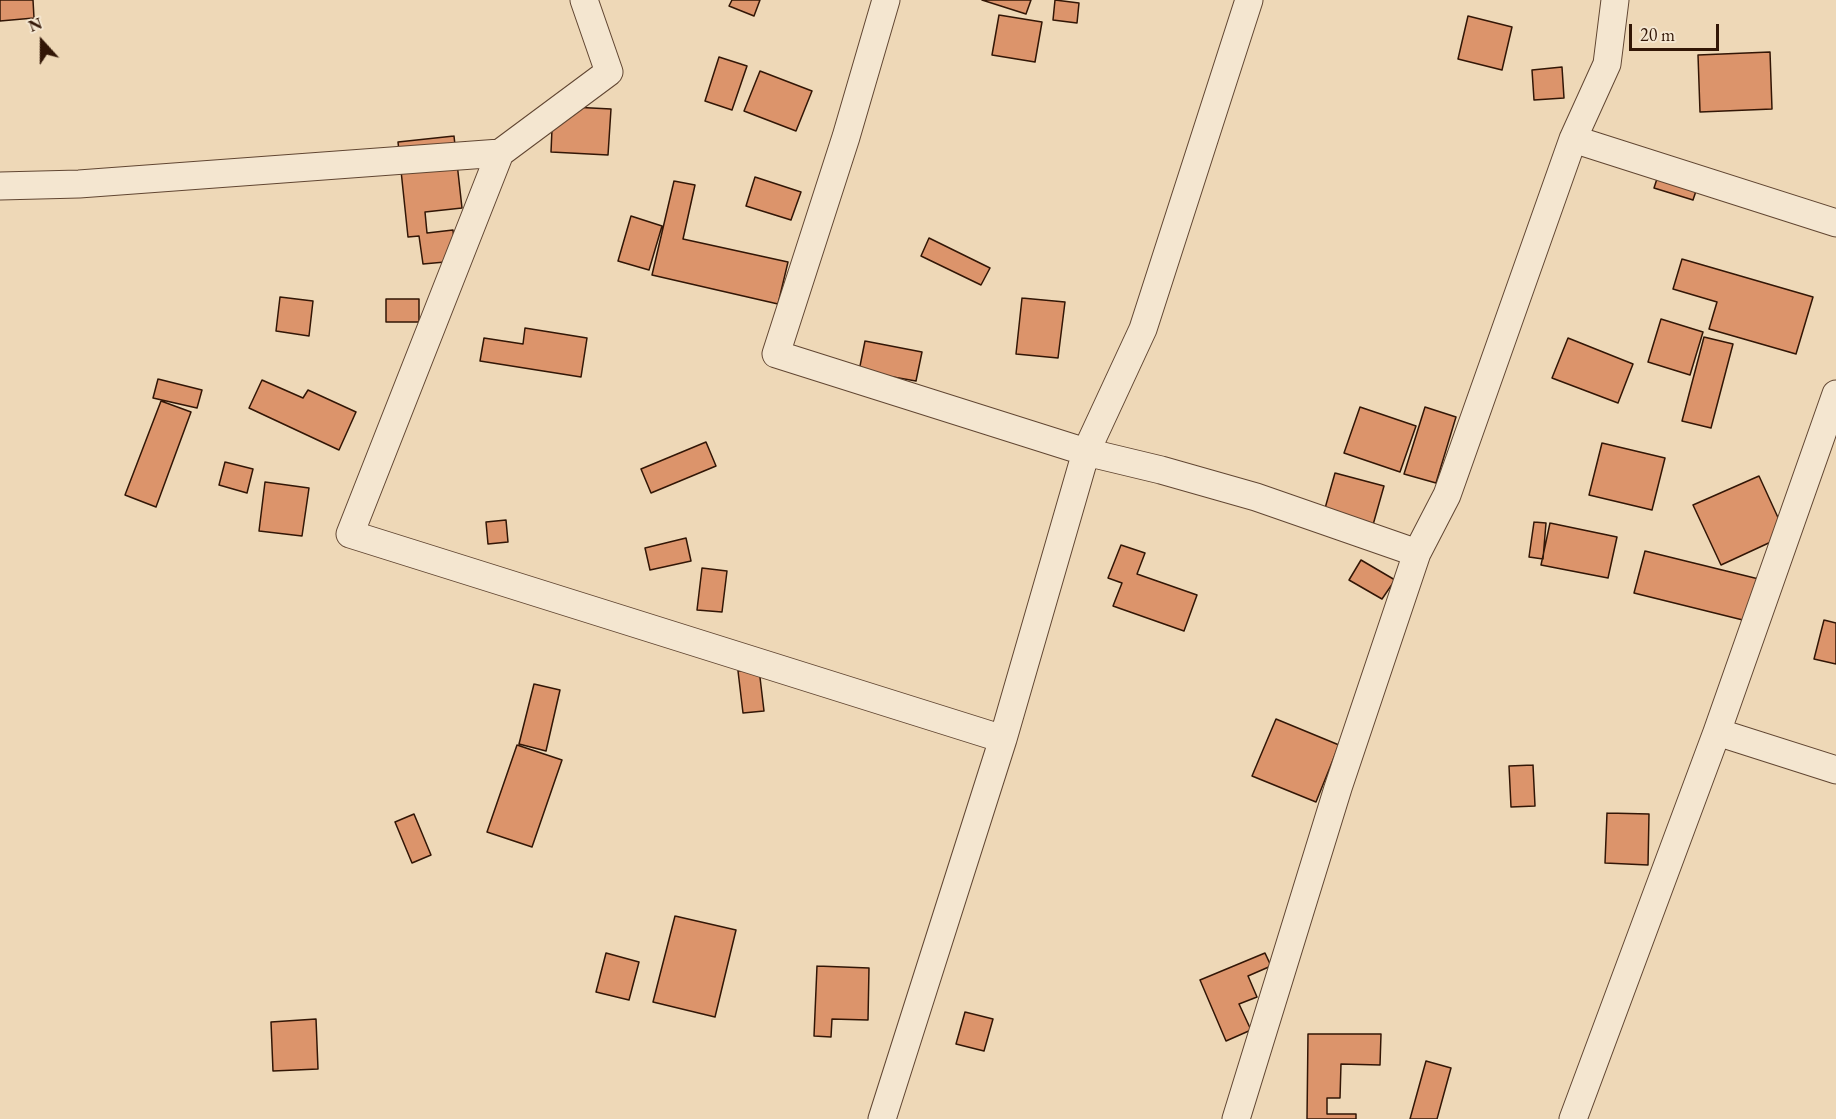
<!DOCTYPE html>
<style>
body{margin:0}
#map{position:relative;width:1836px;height:1119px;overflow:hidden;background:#eed8b7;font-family:"EB Garamond",serif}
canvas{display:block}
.north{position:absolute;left:12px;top:12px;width:60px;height:60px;-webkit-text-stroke:4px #f4e6d0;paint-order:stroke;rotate:339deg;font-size:16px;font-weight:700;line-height:24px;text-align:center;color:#321606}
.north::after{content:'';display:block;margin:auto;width:21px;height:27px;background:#321606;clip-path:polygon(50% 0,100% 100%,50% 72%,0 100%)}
.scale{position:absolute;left:1629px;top:24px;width:90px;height:27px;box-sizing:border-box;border:3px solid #321606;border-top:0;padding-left:8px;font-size:18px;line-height:21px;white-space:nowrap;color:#321606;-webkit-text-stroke:4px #f4e6d0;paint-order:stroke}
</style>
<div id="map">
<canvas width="1836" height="1119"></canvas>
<div class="north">N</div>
<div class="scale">20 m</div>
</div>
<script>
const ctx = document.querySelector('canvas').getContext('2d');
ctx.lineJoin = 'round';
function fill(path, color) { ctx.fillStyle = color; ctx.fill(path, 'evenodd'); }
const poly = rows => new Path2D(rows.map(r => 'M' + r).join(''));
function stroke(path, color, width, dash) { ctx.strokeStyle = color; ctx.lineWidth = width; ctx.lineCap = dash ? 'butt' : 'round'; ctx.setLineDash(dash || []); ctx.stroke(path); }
const building = poly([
 [0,0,33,0,34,18,0,21,0,0],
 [732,0,760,0,754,16,729,6,732,0],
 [982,0,1031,0,1026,14,982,0],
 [1055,0,1079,3,1077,23,1053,20,1055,0],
 [999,15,1042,22,1035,62,992,55,999,15],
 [1468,16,1512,27,1502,70,1458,59,1468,16],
 [1770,52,1772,109,1700,112,1698,55,1770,52],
 [719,57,747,66,732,110,705,101,719,57],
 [1562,67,1564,98,1534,100,1532,70,1562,67],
 [760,71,812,91,796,131,744,111,760,71],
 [553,106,611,109,608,155,551,152,553,106],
 [454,136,462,208,425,212,427,233,453,230,456,261,423,264,419,236,408,237,398,142,454,136],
 [1664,157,1703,170,1693,200,1654,188,1664,157],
 [755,177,801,192,791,220,746,206,755,177],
 [674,181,695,185,683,239,788,262,778,304,652,275,674,181],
 [631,216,662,226,649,270,618,261,631,216],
 [929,238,990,268,981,285,921,256,929,238],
 [1682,259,1813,297,1796,354,1709,329,1717,302,1673,289,1682,259],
 [280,297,313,301,309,336,276,331,280,297],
 [1022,298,1065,302,1058,358,1016,354,1022,298],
 [386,299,419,299,419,322,386,322,386,299],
 [1661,319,1703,332,1690,375,1648,362,1661,319],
 [525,328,587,338,581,377,480,361,484,338,523,344,525,328],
 [1704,337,1733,344,1711,428,1682,421,1704,337],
 [1568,338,1633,364,1618,403,1552,378,1568,338],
 [865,341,922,352,916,381,859,371,865,341],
 [158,379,202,390,197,408,153,398,158,379],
 [262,380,303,398,308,390,356,412,339,450,249,408,262,380],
 [161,401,191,412,156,507,125,495,161,401],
 [1360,407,1416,426,1400,472,1344,453,1360,407],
 [1425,407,1456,417,1436,483,1404,474,1425,407],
 [706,442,716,466,651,493,641,469,706,442],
 [1602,443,1665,458,1652,510,1589,495,1602,443],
 [225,462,253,469,247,493,219,485,225,462],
 [1335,473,1384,486,1369,539,1320,526,1335,473],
 [1759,476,1786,535,1721,565,1693,505,1759,476],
 [265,482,309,488,302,536,259,531,265,482],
 [506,520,508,542,488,544,486,522,506,520],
 [1534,522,1546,523,1543,559,1529,557,1534,522],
 [1550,523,1617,537,1608,578,1541,565,1550,523],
 [686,538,691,561,650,570,645,548,686,538],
 [1121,545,1145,553,1137,574,1197,595,1184,631,1113,606,1122,583,1108,578,1121,545],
 [1645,551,1775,583,1763,625,1634,593,1645,551],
 [1361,560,1395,580,1382,599,1349,580,1361,560],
 [702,568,727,571,722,612,697,610,702,568],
 [1824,620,1836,623,1836,664,1814,659,1824,620],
 [759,669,764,711,743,713,738,671,759,669],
 [534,684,560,690,546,751,519,744,534,684],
 [1276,719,1339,745,1316,802,1252,776,1276,719],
 [517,745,562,760,532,847,487,832,517,745],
 [1533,765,1535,806,1511,807,1509,766,1533,765],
 [1607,813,1649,814,1648,865,1605,863,1607,813],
 [414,814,431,855,412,863,395,822,414,814],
 [675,916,736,930,715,1017,653,1002,675,916],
 [606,953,639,962,629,1000,596,992,606,953],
 [1265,953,1271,966,1248,976,1257,997,1239,1004,1251,1030,1226,1041,1200,980,1265,953],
 [817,966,869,968,868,1020,832,1019,831,1037,814,1036,817,966],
 [965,1012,993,1019,984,1051,956,1044,965,1012],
 [316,1019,318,1069,273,1071,271,1022,316,1019],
 [1308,1034,1381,1034,1380,1065,1341,1064,1340,1098,1327,1098,1327,1114,1356,1114,1356,1119,1307,1119,1308,1034],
 [1426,1061,1451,1068,1437,1119,1410,1119,1426,1061]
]);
const street = poly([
 [584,0,609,72,500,153,350,534,1003,739,1086,452,1143,329,1249,0],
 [886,0,846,137,776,354,1086,452,1161,470,1256,497,1417,553],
 [1573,139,1836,223],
 [0,186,79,184,500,153],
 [1717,732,1836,770],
 [882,1119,1003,739],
 [1236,1119,1338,788,1417,553,1447,495,1573,139,1607,64,1615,0],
 [1573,1119,1717,732,1836,394]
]);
fill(building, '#dc946b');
stroke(building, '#321606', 1.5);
stroke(street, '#614632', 29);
stroke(street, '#f4e6d0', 27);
</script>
